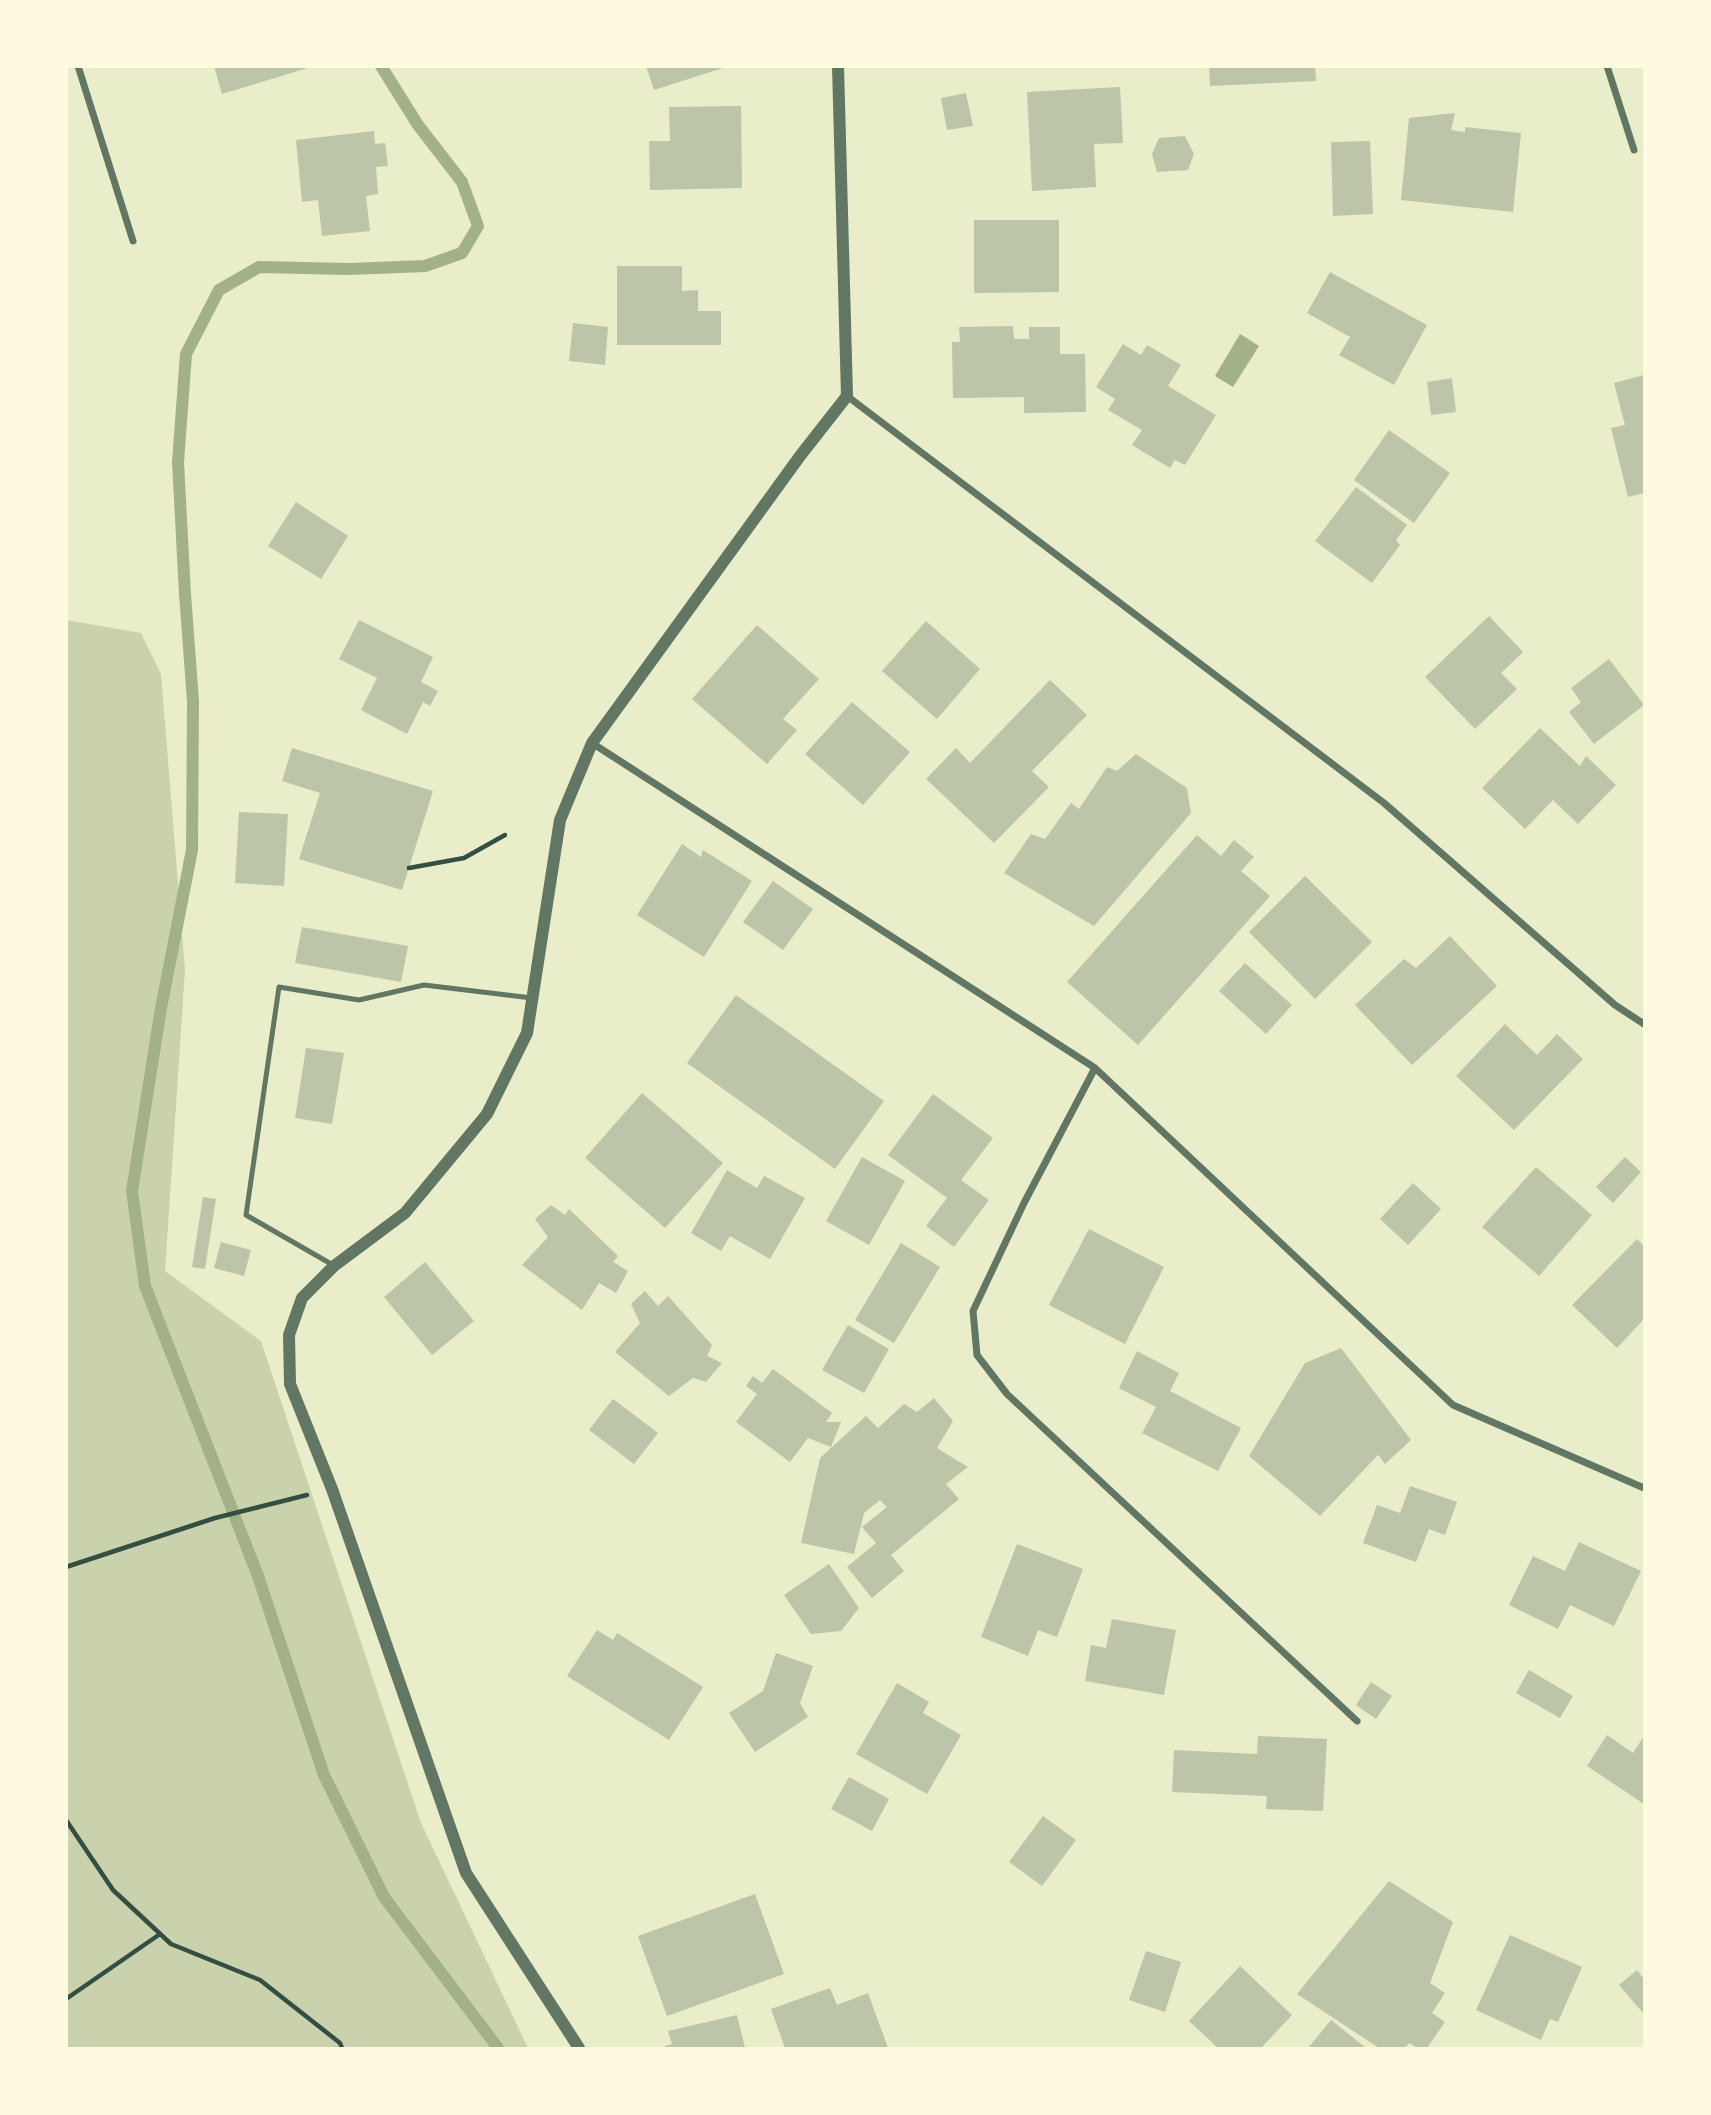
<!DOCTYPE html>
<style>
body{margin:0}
#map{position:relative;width:1711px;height:2115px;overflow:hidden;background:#e9edc9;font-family:Quicksand,sans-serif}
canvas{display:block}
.frame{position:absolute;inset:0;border:68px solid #fefae0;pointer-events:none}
</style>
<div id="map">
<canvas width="1711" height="2115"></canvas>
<div class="frame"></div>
</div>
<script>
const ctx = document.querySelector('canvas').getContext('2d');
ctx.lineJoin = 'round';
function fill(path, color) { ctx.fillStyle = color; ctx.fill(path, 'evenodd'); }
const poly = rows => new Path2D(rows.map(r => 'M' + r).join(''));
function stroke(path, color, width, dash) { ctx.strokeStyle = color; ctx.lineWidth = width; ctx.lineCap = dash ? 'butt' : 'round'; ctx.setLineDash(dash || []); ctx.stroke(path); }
const green = poly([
 [66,620,141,633,161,674,185,970,165,1271,261,1341,421,1823,528,2048,67,2048]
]);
const water = poly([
 [1240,334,1259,346,1233,387,1215,376]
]);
const stream = poly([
 [381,66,418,125,462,182,478,226,462,253,425,266,349,269,259,267,219,290,186,354,178,462,185,594,193,701,192,850,161,1008,132,1191,145,1286,258,1576,324,1775,384,1897,498,2048]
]);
const building = poly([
 [214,66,311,66,311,67,222,94],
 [646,66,726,66,726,67,654,90],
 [1209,66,1315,66,1316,81,1210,86],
 [1120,87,1123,143,1094,144,1096,187,1032,191,1027,92],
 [966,93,973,126,947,130,941,98],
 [741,106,742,188,650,190,649,141,670,141,669,107],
 [1455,113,1451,130,1465,132,1465,127,1521,133,1513,212,1401,200,1409,118],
 [374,131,375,144,385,143,388,166,376,167,378,194,366,196,370,231,322,236,318,200,302,202,296,140],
 [1185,136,1194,154,1188,170,1157,172,1152,154,1159,138],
 [1370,141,1373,214,1333,216,1331,142],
 [974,220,1059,220,1059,292,974,293],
 [617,266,682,266,682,291,698,290,698,311,721,311,721,345,617,345],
 [1330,272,1427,325,1394,385,1339,355,1350,337,1307,313],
 [573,323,608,327,605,365,569,361],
 [1013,326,1014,339,1029,339,1029,327,1060,327,1060,354,1085,354,1086,412,1024,413,1024,397,953,398,952,342,960,342,959,327],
 [1123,344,1141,355,1147,345,1181,365,1168,386,1216,415,1185,465,1175,460,1170,468,1132,445,1142,430,1108,410,1115,399,1096,387],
 [1644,375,1644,493,1628,497,1611,428,1625,425,1614,383],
 [1452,378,1456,412,1431,415,1427,382],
 [1389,430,1450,473,1414,523,1354,480],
 [1356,487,1407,525,1396,540,1400,545,1372,583,1315,541],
 [296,502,348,536,321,579,268,546],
 [1489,616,1523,652,1501,673,1517,689,1475,729,1425,677],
 [359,620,433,657,421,682,438,691,430,706,423,702,407,734,361,710,377,678,339,659],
 [926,621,980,669,937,719,882,671],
 [757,625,819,679,783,719,797,730,767,764,692,699],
 [1609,659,1644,705,1594,744,1569,712,1581,702,1571,688],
 [1050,680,1087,715,1032,771,1049,787,994,843,926,779,956,748,970,763],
 [852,702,910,752,863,805,805,754],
 [1540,728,1580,766,1586,756,1616,785,1578,824,1553,800,1525,829,1482,788],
 [292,748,433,791,402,890,299,859,320,793,282,781],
 [1136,754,1187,788,1191,813,1094,926,1004,873,1031,834,1045,839,1071,803,1079,809,1107,767,1117,771],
 [239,812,288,814,284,886,235,883],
 [1197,835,1221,856,1234,840,1254,857,1241,871,1270,896,1138,1045,1067,982],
 [682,844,701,857,703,850,752,881,704,957,637,915],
 [1305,876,1372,942,1315,999,1249,932],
 [773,881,813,909,783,950,743,922],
 [302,927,408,946,401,982,295,963],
 [1450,936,1497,986,1412,1065,1355,1005,1404,959,1416,968],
 [1245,963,1292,1005,1266,1034,1219,991],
 [736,995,884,1101,835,1169,687,1063],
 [1505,1024,1537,1055,1557,1034,1583,1059,1514,1130,1456,1076],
 [306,1048,344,1053,332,1124,295,1118],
 [642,1093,723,1163,665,1228,585,1158],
 [933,1094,993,1138,961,1180,989,1200,954,1247,926,1226,947,1198,888,1155],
 [862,1157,905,1181,869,1245,826,1221],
 [1625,1157,1641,1172,1613,1203,1596,1187],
 [1536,1167,1592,1215,1539,1276,1482,1227],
 [727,1170,757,1188,764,1176,805,1198,770,1259,730,1236,721,1251,691,1233],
 [1413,1183,1441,1209,1408,1245,1380,1219],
 [203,1197,216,1199,205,1269,192,1267],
 [551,1205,565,1215,569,1209,618,1256,613,1262,628,1271,616,1293,599,1283,582,1310,522,1265,548,1237,535,1219],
 [1089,1229,1164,1267,1125,1344,1049,1305],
 [1637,1239,1644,1246,1644,1319,1617,1348,1572,1305],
 [221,1242,251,1250,244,1276,214,1268],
 [901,1243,940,1267,894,1343,855,1320],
 [425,1262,474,1321,432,1355,384,1297],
 [645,1291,658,1306,668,1296,712,1345,707,1356,722,1363,706,1382,693,1378,669,1396,615,1352,640,1323,631,1304],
 [848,1325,889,1349,864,1393,822,1370],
 [1341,1348,1411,1440,1385,1464,1378,1455,1320,1516,1249,1456,1305,1363],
 [1137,1351,1179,1373,1170,1391,1241,1428,1218,1471,1142,1433,1156,1407,1119,1388],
 [773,1369,832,1413,826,1422,841,1422,831,1447,808,1438,790,1462,736,1422,757,1394,746,1386,753,1376,762,1383],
 [934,1398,953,1421,937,1448,968,1467,946,1484,959,1499,891,1555,904,1571,872,1598,847,1567,876,1543,862,1527,887,1507,880,1500,864,1513,854,1554,801,1543,820,1458,866,1416,878,1428,904,1404,917,1412],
 [613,1399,658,1433,634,1464,589,1430],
 [1410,1486,1457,1502,1445,1535,1429,1529,1416,1562,1363,1543,1377,1505,1400,1513],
 [1579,1542,1641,1571,1614,1626,1570,1605,1558,1629,1509,1605,1533,1556,1565,1571],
 [1017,1544,1083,1569,1057,1637,1038,1630,1028,1656,981,1637],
 [829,1564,859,1608,841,1631,811,1634,784,1595],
 [1112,1619,1176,1630,1164,1695,1085,1681,1091,1645,1106,1648],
 [597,1630,613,1640,617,1633,703,1687,669,1740,567,1676],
 [776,1653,813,1666,800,1703,808,1717,755,1752,729,1713,763,1691],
 [1529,1670,1573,1696,1560,1718,1516,1693],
 [1371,1682,1392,1696,1376,1719,1356,1705],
 [897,1683,929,1702,923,1713,961,1735,927,1794,856,1754],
 [1607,1735,1633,1753,1644,1736,1644,1804,1587,1766],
 [1258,1736,1327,1739,1323,1811,1266,1809,1267,1796,1172,1792,1174,1750,1257,1754],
 [849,1777,889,1799,872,1831,831,1809],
 [1043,1816,1076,1840,1042,1886,1009,1862],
 [1389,1881,1453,1922,1430,1983,1445,1993,1432,2013,1445,2022,1427,2048,1418,2048,1409,2043,1405,2048,1379,2048,1297,1994],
 [755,1894,784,1974,667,2016,638,1936],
 [1510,1935,1582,1967,1558,2022,1550,2019,1541,2040,1476,2010],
 [1146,1951,1181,1962,1165,2012,1129,2000],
 [1240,1966,1292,2015,1261,2048,1218,2048,1189,2021],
 [1637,1970,1644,1979,1644,2014,1619,1985],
 [830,1988,837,2005,868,1993,888,2048,785,2048,771,2009],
 [737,2015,745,2048,659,2048,672,2044,668,2031],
 [1331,2020,1366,2048,1308,2048]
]);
const path = poly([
 [409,868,464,858,505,835],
 [66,1567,215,1518,307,1495],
 [66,1820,113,1890,171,1944,260,1980,340,2043,342,2048],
 [66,1999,160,1934]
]);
const service = poly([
 [333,1265,246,1215,279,987,359,1000,424,985,532,998]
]);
const minor = poly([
 [78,66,133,241],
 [1607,66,1634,150],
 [847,396,1384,803,1615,1005,1644,1024],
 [592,743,1095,1068,1453,1405,1644,1488],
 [1095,1068,1024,1203,973,1311,977,1355,1007,1394,1357,1721]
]);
const tertiary = poly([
 [579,2048,466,1873,332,1489,290,1384,289,1335,302,1298,334,1266,405,1213,487,1114,527,1033,560,820,592,743,800,456,847,396,838,66]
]);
fill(green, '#cad2ad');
fill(water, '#a3b18a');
stroke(stream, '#a3b18a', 12);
fill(building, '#bcc5a7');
stroke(path, '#344e41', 4.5);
stroke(service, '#617663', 5);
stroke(minor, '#617663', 7);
stroke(tertiary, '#617663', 12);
</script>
